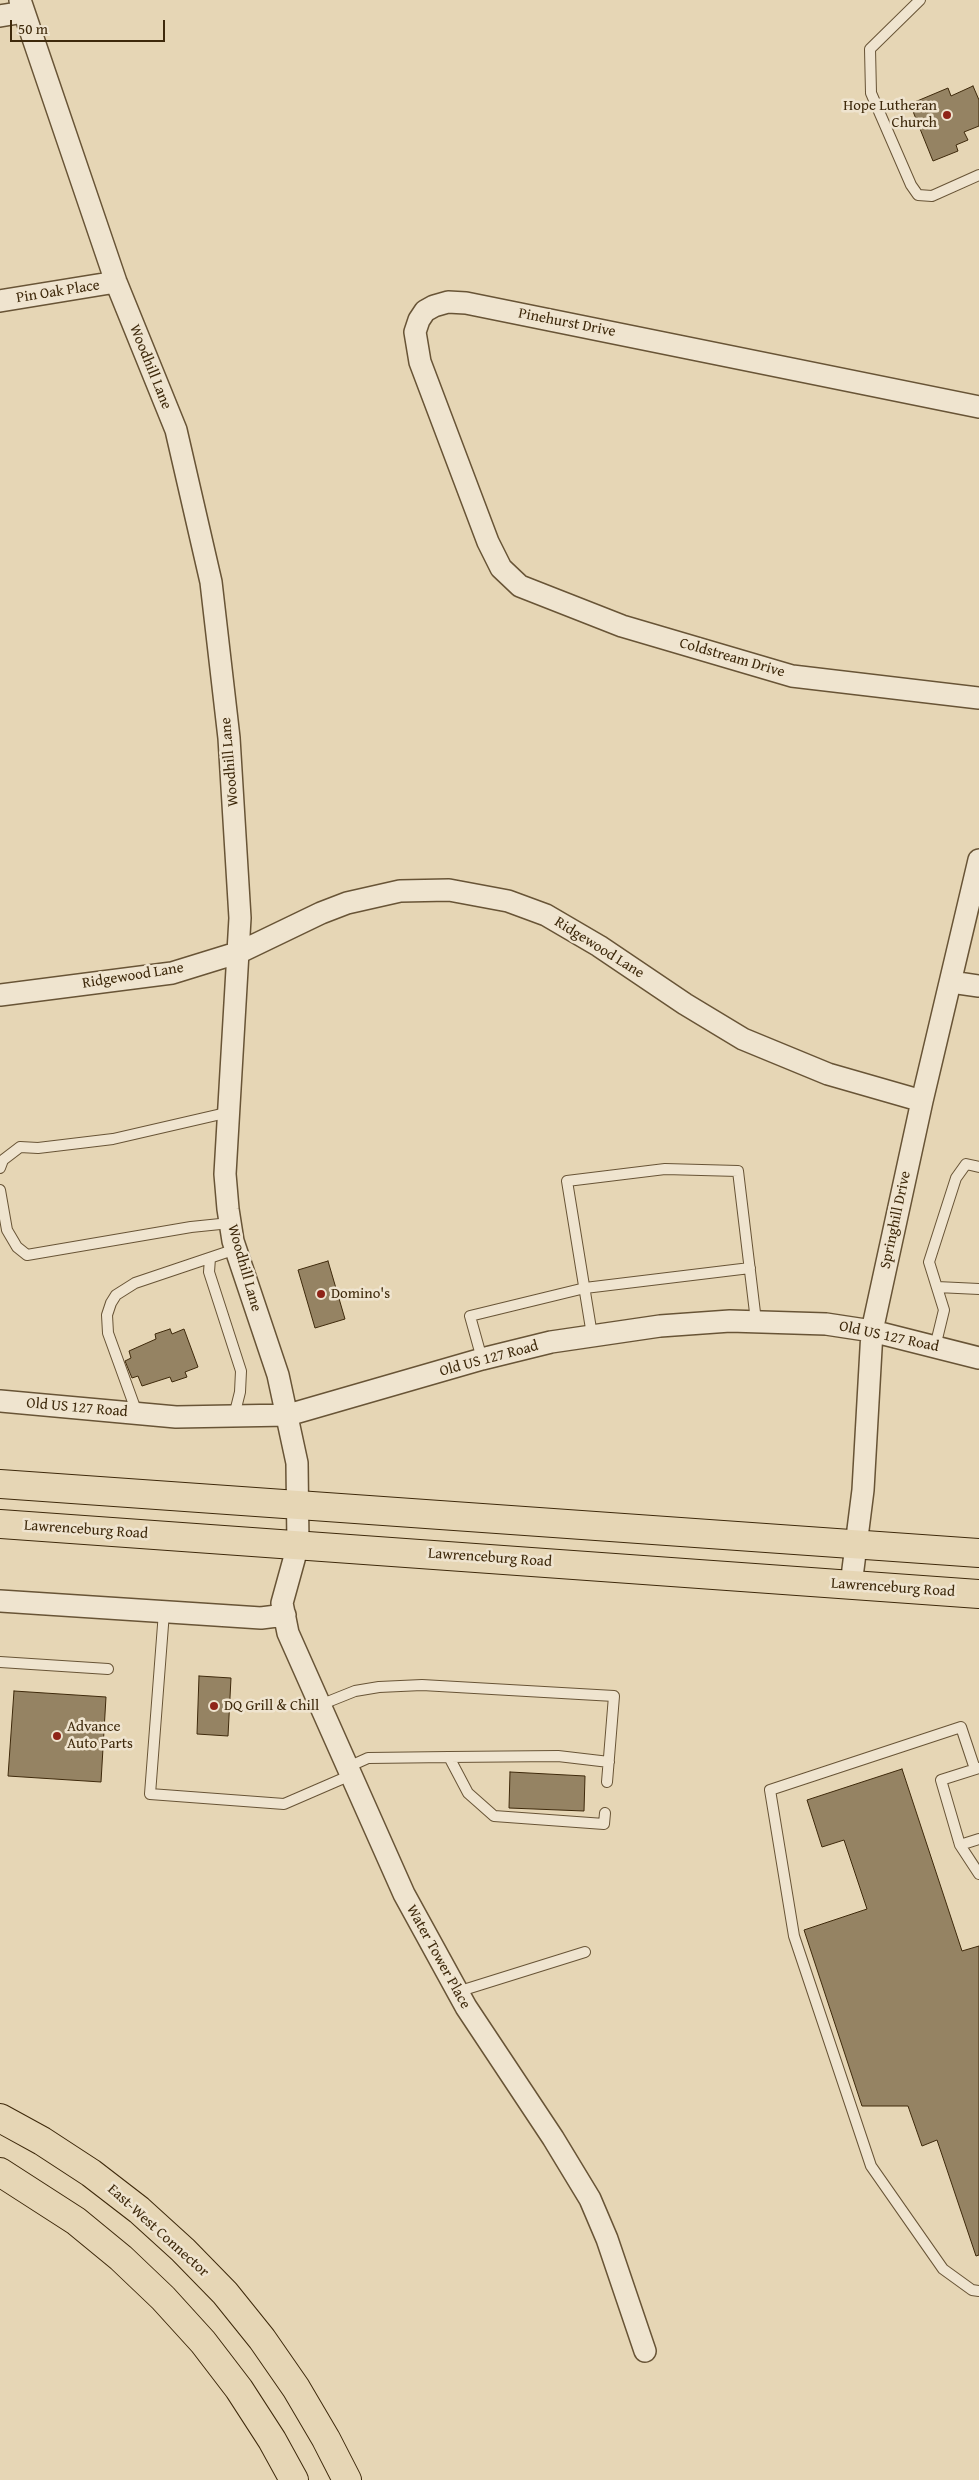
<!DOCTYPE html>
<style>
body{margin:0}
#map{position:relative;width:979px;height:2480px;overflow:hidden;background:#e6d6b5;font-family:"Gentium Book Plus",serif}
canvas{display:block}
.scale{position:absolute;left:10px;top:20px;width:155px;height:22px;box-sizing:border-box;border:2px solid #3e290b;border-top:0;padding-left:6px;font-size:15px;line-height:18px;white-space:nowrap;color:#3e290b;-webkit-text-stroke:4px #efe4cf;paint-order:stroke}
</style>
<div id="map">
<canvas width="979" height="2480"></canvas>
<div class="scale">50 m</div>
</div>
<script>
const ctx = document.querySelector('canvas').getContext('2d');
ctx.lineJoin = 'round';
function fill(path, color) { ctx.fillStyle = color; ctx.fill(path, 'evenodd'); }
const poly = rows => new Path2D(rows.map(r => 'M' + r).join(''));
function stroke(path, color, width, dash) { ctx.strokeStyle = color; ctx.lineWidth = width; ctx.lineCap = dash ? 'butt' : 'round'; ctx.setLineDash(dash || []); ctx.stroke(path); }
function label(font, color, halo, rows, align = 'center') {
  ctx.font = font + ' "Gentium Book Plus",serif'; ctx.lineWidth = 5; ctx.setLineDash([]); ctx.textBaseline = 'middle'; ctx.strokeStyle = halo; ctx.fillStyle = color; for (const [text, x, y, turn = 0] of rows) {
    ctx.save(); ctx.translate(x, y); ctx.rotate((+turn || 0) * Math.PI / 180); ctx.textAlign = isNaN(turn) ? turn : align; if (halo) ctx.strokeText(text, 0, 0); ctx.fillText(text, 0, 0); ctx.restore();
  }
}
const building = poly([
 [973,86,979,100,979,126,964,132,968,140,956,145,958,151,933,161,910,104,948,88,951,96,973,86],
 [328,1261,345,1319,315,1328,298,1270,328,1261],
 [170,1329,172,1334,184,1329,198,1367,185,1372,187,1377,172,1382,170,1377,142,1386,138,1376,132,1378,125,1361,131,1358,129,1351,156,1339,155,1334,170,1329],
 [199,1676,231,1678,228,1736,197,1734,199,1676],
 [14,1691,106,1697,101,1782,8,1776,14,1691],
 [902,1769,962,1951,979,1946,979,2255,976,2256,937,2140,922,2146,908,2106,862,2106,804,1930,867,1909,844,1840,822,1847,807,1800,902,1769],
 [510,1772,585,1776,584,1811,509,1808,510,1772]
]);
const service = poly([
 [920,0,870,49,871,93,911,185,918,195,932,196,979,175],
 [0,1168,3,1160,20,1147,38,1148,113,1139,230,1112],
 [0,1190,7,1230,17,1247,27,1255,191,1227,230,1223],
 [210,1258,209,1272,241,1371,240,1392,234,1416],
 [937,1287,979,1289],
 [592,1335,567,1181,665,1169,738,1171,756,1321],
 [935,1347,944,1310,929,1262,956,1178,966,1164,979,1167],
 [482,1359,470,1316,585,1288,750,1268],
 [137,1413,108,1333,107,1315,111,1303,116,1295,135,1283,236,1249],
 [164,1612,150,1794,284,1804,351,1775],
 [0,1662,108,1669],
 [320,1705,355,1691,379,1687,422,1685,614,1696,607,1782],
 [449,1757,558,1756,609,1762],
 [348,1767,368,1758,449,1757,468,1793,494,1816,604,1824,605,1813],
 [979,1768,941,1780,960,1845,979,1874],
 [975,1769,961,1727,770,1790,794,1936,871,2166,943,2269,972,2290,979,2291],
 [960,1845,979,1839],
 [457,1992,585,1952]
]);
const minor = poly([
 [20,0,116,282,176,430,211,582,229,738,240,918,225,1174,228,1209,233,1241,278,1375,297,1463,298,1545,282,1603,288,1633,404,1894,466,2007,553,2138,590,2199,607,2239,645,2351],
 [0,16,24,12],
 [0,301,116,282],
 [979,407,466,303,448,302,434,306,425,311,419,320,415,332,420,362,488,542,501,568,520,586,622,626,792,676,979,698],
 [951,982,979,986],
 [0,995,172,973,240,952,321,913,347,903,400,891,449,890,508,901,546,915,599,946,685,1004,743,1039,828,1074,922,1101],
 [0,1401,176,1417,288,1415,482,1359,551,1342,660,1326,730,1321,826,1324,872,1331,979,1358],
 [851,1585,863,1490,872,1331,922,1101,979,860],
 [0,1601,261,1618,285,1615]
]);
const primary = poly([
 [0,2118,42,2141,91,2173,139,2210,183,2250,225,2293,262,2339,296,2388,326,2439,347,2480],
 [0,2172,76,2221,121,2258,163,2298,203,2342,239,2389,272,2440,294,2480]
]);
const trunk = poly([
 [0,1484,979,1553],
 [0,1524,979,1594]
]);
const markers = [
 [947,115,5,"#8f2418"],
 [321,1294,5,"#8f2418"],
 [214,1706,5,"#8f2418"],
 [57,1736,5,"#8f2418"]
];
const poiNames = [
 ["Hope Lutheran",937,106,"right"],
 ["Church",937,123,"right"],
 ["Domino's",331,1294],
 ["DQ Grill & Chill",224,1706],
 ["Advance",67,1727],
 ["Auto Parts",67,1744]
];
const streetNames = [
 ["Pin Oak Place",58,292,-9],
 ["Pinehurst Drive",567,323,11],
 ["Woodhill Lane",150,367,68],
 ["Coldstream Drive",732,658,16],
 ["Woodhill Lane",230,762,-95],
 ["Ridgewood Lane",599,948,32],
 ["Ridgewood Lane",133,976,-9],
 ["Springhill Drive",896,1220,-78],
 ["Woodhill Lane",244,1268,74],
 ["Old US 127 Road",889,1337,12],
 ["Old US 127 Road",489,1359,-15],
 ["Old US 127 Road",77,1408,5],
 ["Lawrenceburg Road",86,1530,4],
 ["Lawrenceburg Road",490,1558,4],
 ["Lawrenceburg Road",893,1588,4],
 ["Water Tower Place",438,1957,61],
 ["East-West Connector",158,2231,42]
];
fill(building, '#958363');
stroke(building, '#3e290b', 1);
stroke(service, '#685436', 12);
stroke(minor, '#685436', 24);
stroke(primary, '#3e290b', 30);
stroke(trunk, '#3e290b', 30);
stroke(service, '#efe4cf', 10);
stroke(minor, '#efe4cf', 21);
stroke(primary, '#e6d6b5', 28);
stroke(trunk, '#e6d6b5', 28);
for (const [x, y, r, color] of markers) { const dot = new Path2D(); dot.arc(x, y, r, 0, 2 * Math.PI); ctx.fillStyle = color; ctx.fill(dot); stroke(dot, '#efe4cf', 2); }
label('15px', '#3e290b', '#efe4cf', poiNames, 'left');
label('15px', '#3e290b', '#efe4cf', streetNames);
</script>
